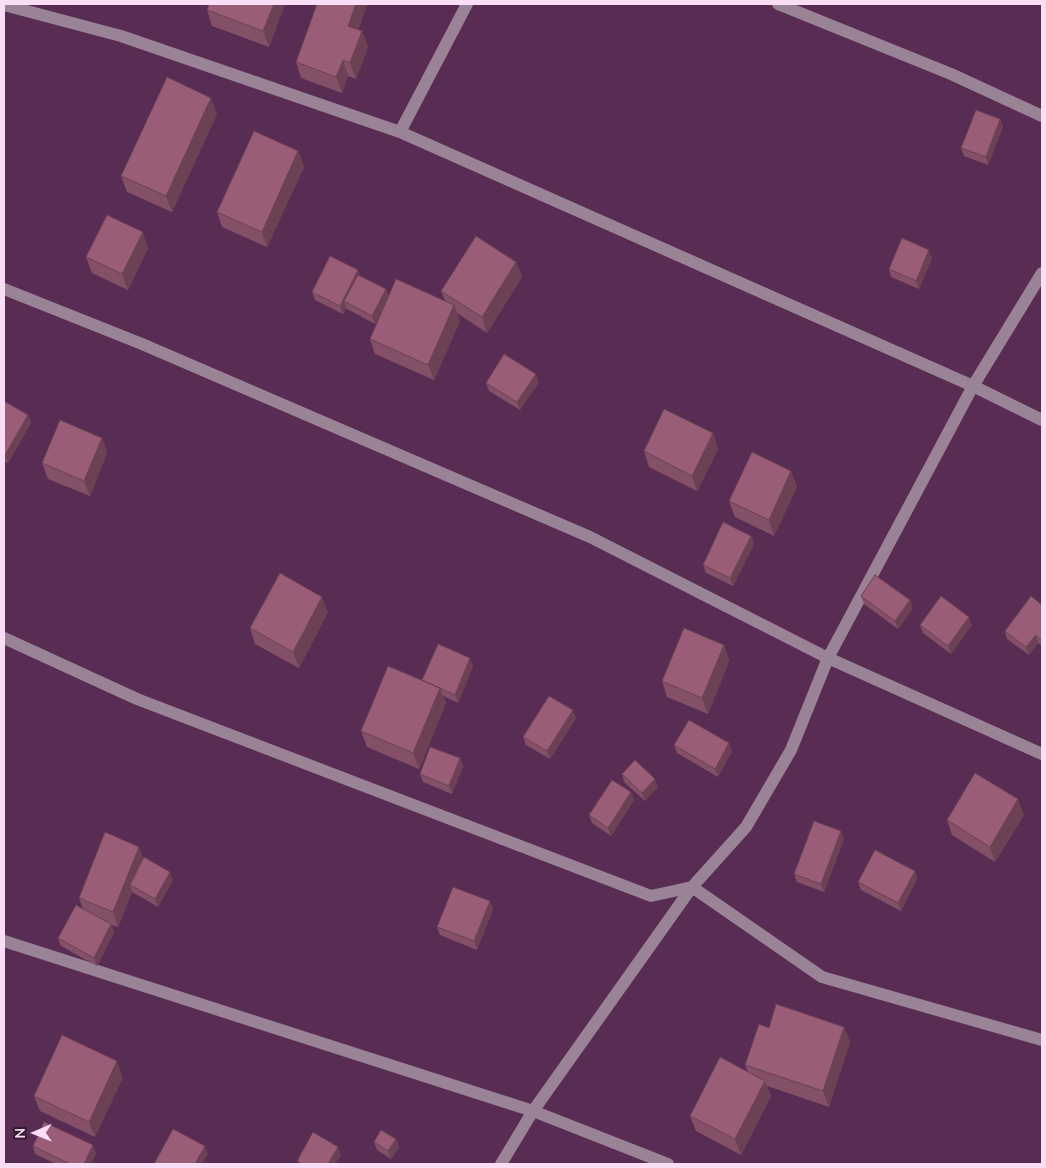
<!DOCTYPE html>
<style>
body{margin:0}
#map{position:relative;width:1046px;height:1168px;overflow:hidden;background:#582c53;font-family:Mulish,sans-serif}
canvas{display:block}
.frame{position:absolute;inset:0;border:5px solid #fadef5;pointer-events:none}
.north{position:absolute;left:10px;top:1108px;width:50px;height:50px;-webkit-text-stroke:4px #311d2f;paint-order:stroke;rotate:269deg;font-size:14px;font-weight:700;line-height:20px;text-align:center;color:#fadef5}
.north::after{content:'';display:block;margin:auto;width:18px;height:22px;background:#fadef5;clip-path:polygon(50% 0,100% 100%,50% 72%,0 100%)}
</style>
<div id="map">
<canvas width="1046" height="1168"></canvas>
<div class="frame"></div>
<div class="north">N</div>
</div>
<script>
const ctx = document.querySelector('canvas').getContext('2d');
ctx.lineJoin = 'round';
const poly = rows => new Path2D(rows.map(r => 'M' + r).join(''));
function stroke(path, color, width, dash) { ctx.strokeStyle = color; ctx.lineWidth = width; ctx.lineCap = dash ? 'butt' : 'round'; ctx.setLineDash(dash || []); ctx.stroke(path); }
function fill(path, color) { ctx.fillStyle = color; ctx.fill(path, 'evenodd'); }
const minor = poly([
 [778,4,951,74,1042,116],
 [4,5,121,36,400,132,973,386,1042,420],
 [400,132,467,4],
 [4,289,142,344,590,537,828,658,1042,754],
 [4,638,137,699,651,896,692,887,822,977,1042,1040],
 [4,941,533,1111,668,1164],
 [501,1164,533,1111,692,887,746,827,791,750,828,658,973,386,1042,273]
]);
const wall = poly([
 [285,4,269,47,212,26,207,10],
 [367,5,358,30,362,31,368,47,356,79,348,76,342,93,301,78,296,62],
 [217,114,172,212,127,192,121,176],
 [1000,119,1003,127,988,165,964,156,961,148],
 [298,151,304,167,267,247,222,227,217,212],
 [148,248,128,290,92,273,86,257],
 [932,258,919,289,891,277,889,269],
 [516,262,522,277,487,333,457,313,460,321,434,380,375,354,370,339,383,308,375,324,347,309,346,308,343,314,315,300,312,292,360,276,386,289,389,296,445,301,441,291],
 [539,382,520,410,489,391,486,383],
 [4,401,28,415,31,423,8,463,4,461],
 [713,433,718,449,697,491,649,467,644,451],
 [102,438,107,453,90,496,48,479,42,463],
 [791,471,797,487,774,536,735,517,729,501],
 [751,536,754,544,733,586,706,573,703,565],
 [861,596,913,608,898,629,864,604],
 [1042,605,1042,646,1038,643,1029,655,1007,639,1005,631],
 [328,612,299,668,255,644,250,628],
 [920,625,972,625,951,654,923,633],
 [724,645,729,661,708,714,667,697,662,681],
 [473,666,458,703,443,696,446,703,419,769,367,747,361,731,422,680],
 [576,718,550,759,526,745,523,737],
 [674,745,732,751,718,777,677,753],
 [460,758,463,766,452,794,423,782,420,774],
 [622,774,658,787,645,801,624,782],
 [634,800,611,836,592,823,589,815],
 [1024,815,995,862,952,835,947,820],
 [844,839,824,892,797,882,794,874],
 [139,847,143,858,173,880,158,907,132,892,118,927,112,925,114,932,97,966,61,946,58,938,83,909,79,898],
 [915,871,917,879,901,911,861,890,858,882],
 [490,901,493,909,477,950,440,935,437,927],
 [844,1027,850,1042,829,1107,767,1086,771,1096,741,1155,696,1131,690,1116,748,1072,745,1065],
 [123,1077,95,1137,40,1111,34,1096],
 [396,1139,399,1147,391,1159,377,1150,374,1142],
 [33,1146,96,1153,91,1164,56,1164,35,1154]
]);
const shadedWall = poly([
 [274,4,285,4,269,47,263,31],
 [356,4,367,4,367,5,354,42,348,26],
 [362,31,368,47,356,79,350,63],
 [343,60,348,76,342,93,336,77],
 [211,98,217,114,172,212,166,196],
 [1000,119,1003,127,988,165,986,157],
 [298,151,304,167,267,247,262,232],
 [143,232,148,248,128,290,122,274],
 [929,250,932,258,919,289,916,281],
 [516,262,522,277,487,333,482,317],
 [358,270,361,278,344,301,346,308,343,314,340,306],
 [386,289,389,297,375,324,372,316],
 [454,305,460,321,434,380,428,365],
 [536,374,539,382,520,410,517,402],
 [28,415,31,423,8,463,5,455],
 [713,433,718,449,697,491,692,476],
 [102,438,107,453,90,496,84,481],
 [791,471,797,487,774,536,769,520],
 [751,536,754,544,733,586,730,578],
 [322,597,328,612,299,668,293,652],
 [910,600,913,608,898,629,895,621],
 [969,617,972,625,951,654,948,646],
 [1036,635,1038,643,1029,655,1026,647],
 [724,645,729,661,708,714,702,698],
 [470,658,473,666,458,703,455,695],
 [440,688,446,703,419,769,413,753],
 [573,710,576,718,550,759,547,751],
 [729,743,732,751,718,777,715,769],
 [460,758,463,766,452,794,449,786],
 [655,779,658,787,645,801,642,793],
 [631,792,634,800,611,836,608,828],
 [1018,799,1024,815,995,862,990,847],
 [841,831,844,839,824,892,821,884],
 [139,847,145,862,130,885,132,892,118,927,113,912],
 [915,871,917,879,901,911,898,903],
 [170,872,173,880,158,907,155,899],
 [490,901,493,909,477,950,474,941],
 [111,924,114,932,97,966,94,958],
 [844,1027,850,1042,829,1107,823,1091],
 [117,1061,123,1077,95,1137,89,1122],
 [765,1081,771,1096,741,1155,735,1139],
 [396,1139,399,1147,391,1159,388,1151],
 [93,1145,96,1153,91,1164,84,1164],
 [205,1146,208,1154,202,1164,195,1164],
 [338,1147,341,1155,335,1164,328,1164]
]);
const building = poly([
 [209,4,274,4,263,31,207,10,209,4],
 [317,4,356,4,348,26,362,31,350,63,343,60,336,77,296,62,317,4],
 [167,77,211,98,166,196,121,176,167,77],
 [976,110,1000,119,986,157,961,148,976,110],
 [254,131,298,151,262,232,217,212,254,131],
 [107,215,143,232,122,274,86,257,107,215],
 [476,236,516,262,482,317,441,291,476,236],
 [902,238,929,250,916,281,889,269,902,238],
 [330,256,358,270,340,306,312,292,330,256],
 [358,275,386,289,372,316,344,301,358,275],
 [396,279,454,305,428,365,370,339,396,279],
 [504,354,536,374,517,402,486,383,504,354],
 [4,401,28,415,5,455,4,454,4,401],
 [664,409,713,433,692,476,644,451,664,409],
 [60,420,102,438,84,481,42,463,60,420],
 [752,452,791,471,769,520,729,501,752,452],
 [723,522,751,536,730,578,703,565,723,522],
 [280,573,322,597,293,652,250,628,280,573],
 [875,575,910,600,895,621,861,596,875,575],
 [941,596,969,617,948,646,920,625,941,596],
 [1031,596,1042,605,1042,641,1036,635,1026,647,1005,631,1031,596],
 [684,628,724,645,702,698,662,681,684,628],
 [438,644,470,658,455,695,422,680,438,644],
 [388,666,440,688,413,753,361,731,388,666],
 [549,696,573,710,547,751,523,737,549,696],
 [689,720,729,743,715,769,674,745,689,720],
 [430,747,460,758,449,786,420,774,430,747],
 [635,760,655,779,642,793,622,774,635,760],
 [975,773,1018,799,990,847,947,820,975,773],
 [612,780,631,792,608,828,589,815,612,780],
 [814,821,841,831,821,884,794,874,814,821],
 [105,832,139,847,113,912,79,898,105,832],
 [875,850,915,871,898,903,858,882,875,850],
 [144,857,170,872,155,899,130,885,144,857],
 [453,887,490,901,474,941,437,927,453,887],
 [76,905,111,924,94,958,58,938,76,905],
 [776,1004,844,1027,823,1091,745,1065,759,1024,769,1028,776,1004],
 [62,1035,117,1061,89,1122,34,1096,62,1035],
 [720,1057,765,1081,735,1139,690,1116,720,1057],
 [44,1122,93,1145,84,1164,70,1164,33,1146,44,1122],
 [173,1129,205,1146,195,1164,154,1164,173,1129],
 [381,1130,396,1139,388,1151,374,1142,381,1130],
 [313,1132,338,1147,328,1164,302,1164,297,1161,313,1132]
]);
stroke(minor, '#9a8396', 12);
fill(wall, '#845067');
fill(shadedWall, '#6c4154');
fill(building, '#9a5d78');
stroke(building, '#6c4154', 1);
</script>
